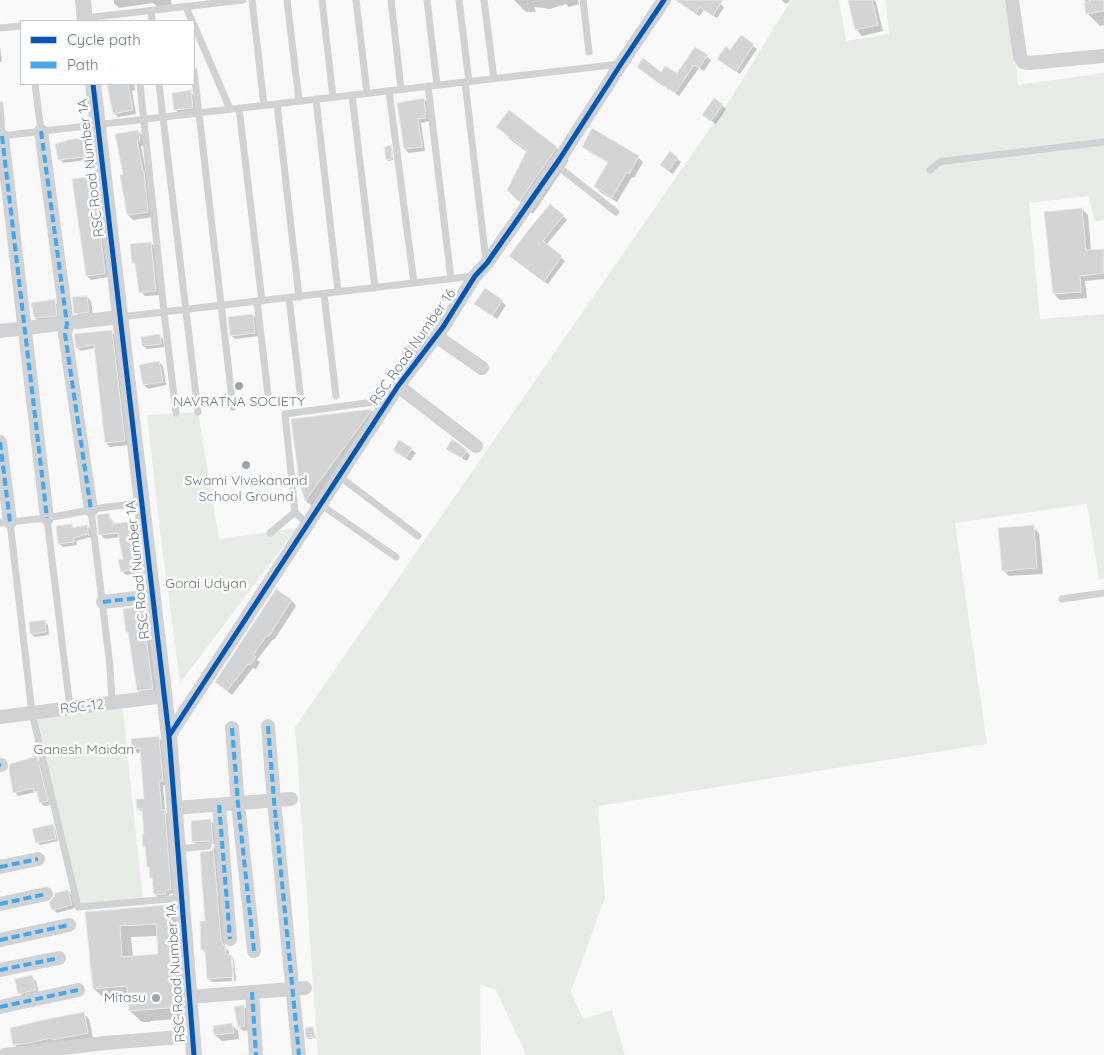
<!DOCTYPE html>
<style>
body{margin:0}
#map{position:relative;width:1104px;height:1055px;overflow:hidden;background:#f9f9f9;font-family:Quicksand,sans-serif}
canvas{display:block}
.legend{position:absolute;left:20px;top:20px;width:175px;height:65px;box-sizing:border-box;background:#fff;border:1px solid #c3c9d0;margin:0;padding:6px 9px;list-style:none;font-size:15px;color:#68788a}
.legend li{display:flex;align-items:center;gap:10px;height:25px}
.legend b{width:25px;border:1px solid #c3c9d0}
</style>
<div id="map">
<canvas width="1104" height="1055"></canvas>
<ul class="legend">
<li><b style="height:6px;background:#0057b8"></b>Cycle path</li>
<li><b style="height:6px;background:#3fa9f5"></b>Path</li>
</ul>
</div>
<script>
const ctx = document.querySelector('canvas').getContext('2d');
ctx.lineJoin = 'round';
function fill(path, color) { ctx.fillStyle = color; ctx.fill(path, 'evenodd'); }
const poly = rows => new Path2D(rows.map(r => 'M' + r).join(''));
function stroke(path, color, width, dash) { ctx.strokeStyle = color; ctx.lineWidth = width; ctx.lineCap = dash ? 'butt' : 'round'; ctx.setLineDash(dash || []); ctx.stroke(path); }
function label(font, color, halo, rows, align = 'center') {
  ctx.font = font + ' Quicksand,sans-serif'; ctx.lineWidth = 5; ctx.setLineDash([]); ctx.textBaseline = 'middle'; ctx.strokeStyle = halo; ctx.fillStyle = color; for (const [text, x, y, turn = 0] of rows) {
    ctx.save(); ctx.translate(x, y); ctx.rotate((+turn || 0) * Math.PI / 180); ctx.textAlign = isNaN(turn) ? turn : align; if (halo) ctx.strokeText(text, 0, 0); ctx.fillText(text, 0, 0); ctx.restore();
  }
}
const green = poly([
 [791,0,839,0,846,41,889,34,886,0,1009,0,1018,85,1104,73,1104,220,1095,221,1088,196,1029,203,1040,319,1104,314,1104,579,1099,579,1087,504,955,523,987,744,598,806,605,898,571,991,583,1019,612,1010,625,1055,526,1055,496,990,480,984,481,1055,318,1055,295,727,731,98],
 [198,412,219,539,297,528,180,683,161,539,147,415],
 [122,702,143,901,78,907,32,713]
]);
const shadow = poly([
 [114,0,171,0,172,6,159,8,153,3,119,8,114,3],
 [514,0,578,0,579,4,569,7,566,4,550,9,534,7,536,12,526,12],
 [686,0,715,0,724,7,717,18,704,10,699,16,686,7],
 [781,0,790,0,787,4],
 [851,0,874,0,876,2,883,31,862,36,856,29],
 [1085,0,1104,0,1104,25,1100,26,1087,13],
 [741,37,757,49,740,74,722,62],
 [0,46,2,62,0,62],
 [696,48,711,60,704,71,699,68,679,96,669,89,669,90,643,71,677,75],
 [108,84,134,84,135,90,132,91,136,114,118,117,114,113],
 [190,92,194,96,196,112,179,114,176,110],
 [424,99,428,103,430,121,421,123,425,151,409,153,405,149],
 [715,99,726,109,716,124,708,119],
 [498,127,556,148,569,160,533,214,509,190,527,152,511,140],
 [138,131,143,136,144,145,141,146,147,177,153,217,133,220,128,215,125,175],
 [89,139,92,142,94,159,63,163,60,159],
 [390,146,392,148,393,160,389,161,387,160],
 [583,146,638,157,643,162,634,178,632,177,617,202,600,192,595,186,609,163,589,152],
 [677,158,681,162,673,174,665,169],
 [93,177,97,181,108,277,91,280,87,276],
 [1082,209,1088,215,1091,251,1104,250,1104,279,1085,281,1087,298,1060,300,1054,294],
 [563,216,567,220,546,245,565,261,548,284,515,260],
 [151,243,155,247,160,295,145,296,141,292,137,266,133,263],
 [485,290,506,305,497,319,480,307],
 [87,297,91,301,93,315,80,317,76,313],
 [54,301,58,305,60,319,39,322,35,318],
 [253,315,257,319,259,336,235,339,231,335],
 [111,332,115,335,128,445,110,447,106,443,95,348,81,351,77,348],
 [159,335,163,339,164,347,147,349,143,346],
 [414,339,423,347,414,360,406,354],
 [159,362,163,366,166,385,148,389,144,385],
 [372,411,378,417,312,506,306,501,300,480,292,420],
 [400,441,416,453,410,461,398,454,394,450],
 [448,449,466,451,470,455,467,461,452,453],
 [108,515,116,525,133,522,137,526,143,572,126,575,122,571,124,560,120,537,105,539,101,535],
 [71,525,75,529,87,526,91,530,91,537,76,541,77,545,63,547,59,543],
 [1033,527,1039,533,1043,574,1009,576,1003,570],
 [276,591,292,601,296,606,274,640,273,639,257,660,260,662,256,669,253,668,232,695,216,682],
 [143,608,147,612,150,633,149,633,157,692,142,694,138,690],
 [44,621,48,625,49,635,35,637,31,633],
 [158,737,162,741,166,785,163,785,165,811,168,815,174,893,169,894,169,898,159,898,155,894,154,880,151,877,150,869,148,867,146,848,144,846,146,835,142,812,138,808,145,800,142,752,137,753,133,749],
 [36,758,40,761,50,805,44,806,41,803,39,794,36,792,18,796,15,792],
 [211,821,215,824,225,945,226,949,229,951,229,956,231,956,234,960,236,981,234,981,233,959,230,959,232,981,212,982,208,979,207,954,202,950,206,922,211,852,215,846,214,844,197,846,194,842],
 [52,825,55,828,58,841,40,845,37,842],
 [68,891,72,895,75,908,57,913,53,909],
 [167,906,178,918,191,1018,150,1021,150,1022,142,1022,130,1011,129,998,106,1000,94,989,86,913],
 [158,936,159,956,133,957,131,937],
 [32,977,36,981,39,994,24,997,20,993],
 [244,1007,248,1010,249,1030,243,1031,239,1027,236,1008],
 [84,1014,89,1019,93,1038,20,1050,15,1045],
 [232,1025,238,1031,239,1039,222,1041,215,1035],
 [312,1028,314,1030,316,1038,309,1039,307,1038]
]);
const building = poly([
 [675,0,723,0,713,16,700,7,696,14,675,0],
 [848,0,872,0,878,25,855,30,848,0],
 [1089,0,1104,0,1104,11,1086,14,1084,3,1090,2,1089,0],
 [741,35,754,44,736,72,717,59,726,46,730,50,741,35],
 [695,47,708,55,699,68,694,65,675,93,665,86,664,87,637,67,643,58,661,72,665,66,677,73,695,47],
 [107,84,128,84,133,110,113,114,107,84],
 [191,90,193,108,174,110,172,93,191,90],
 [424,98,426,118,418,119,422,147,404,149,397,103,424,98],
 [714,98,723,104,711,121,702,115,714,98],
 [509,110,557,147,519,202,507,190,527,150,496,127,509,110],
 [592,128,639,156,629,174,627,172,612,198,594,186,608,162,582,147,592,128],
 [138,130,140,140,137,141,143,171,144,171,148,212,127,215,120,175,123,174,115,134,138,130],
 [89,137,91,156,58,160,55,144,67,141,67,140,89,137],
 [391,145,392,159,386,160,384,147,391,145],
 [670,151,678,158,668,171,660,165,670,151],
 [94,176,105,274,86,276,72,179,94,176],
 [550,204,564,215,543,241,562,256,544,282,509,256,526,233,550,204],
 [1082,208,1086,250,1104,249,1104,273,1080,276,1081,292,1053,294,1044,212,1082,208],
 [151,242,156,291,139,293,135,263,132,263,130,244,151,242],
 [485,288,503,300,492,316,474,304,485,288],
 [87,296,89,312,74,314,72,297,87,296],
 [55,299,57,316,34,318,31,303,55,299],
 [253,314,255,333,230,336,228,317,253,314],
 [112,330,125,441,105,443,94,345,76,348,74,334,112,330],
 [160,334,161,344,142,346,141,337,160,334],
 [414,337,420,342,409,357,402,352,414,337],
 [159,361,163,382,143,385,139,365,159,361],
 [372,409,366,418,305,501,299,480,291,419,372,409],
 [452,439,467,450,462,458,446,449,452,439],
 [399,440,412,448,406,458,393,450,399,440],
 [109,513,110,520,112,520,113,524,134,521,139,568,121,572,118,560,123,559,118,533,99,535,97,516,98,515,109,513],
 [72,524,72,528,87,525,89,536,88,534,73,538,74,542,58,544,56,526,72,524],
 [1034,525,1037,568,1002,571,998,528,1034,525],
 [276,589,292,600,269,636,267,635,253,655,256,657,250,665,248,664,227,691,215,682,276,589],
 [144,606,146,629,145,629,153,689,137,691,128,632,126,632,123,609,144,606],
 [45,620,46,632,30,634,29,622,45,620],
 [159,736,163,781,159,782,162,810,165,810,171,890,165,890,166,894,154,895,152,878,150,878,149,867,147,867,145,846,143,847,142,834,144,834,142,808,137,809,136,799,144,799,140,748,132,749,131,739,159,736],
 [37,756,48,801,39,803,37,791,34,792,33,788,13,793,9,769,10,764,37,756],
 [211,819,221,940,223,944,225,946,226,955,231,955,233,977,207,979,205,950,201,950,200,921,205,921,200,852,211,851,213,848,213,845,212,843,208,841,192,842,191,821,211,819],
 [53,824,56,839,36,843,32,829,53,824],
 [68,890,72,905,52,910,49,902,54,897,55,893,68,890],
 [167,905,176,984,178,983,180,1007,129,1011,127,986,93,989,85,912,167,905],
 [156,924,158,954,122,957,120,926,156,924],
 [32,975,36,990,18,994,15,979,32,975],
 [244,1005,245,1026,238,1027,234,1007,244,1005],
 [84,1012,88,1033,52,1040,51,1038,29,1043,13,1045,10,1028,48,1019,84,1012],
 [232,1023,234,1033,214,1035,213,1026,232,1023],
 [313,1027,315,1037,306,1038,305,1028,313,1027]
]);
const service = poly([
 [252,0,264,105],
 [287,0,299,101],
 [322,0,333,97],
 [356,0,367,93],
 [391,0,401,89],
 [427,0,437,85],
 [459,0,469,82],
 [484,0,494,79],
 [583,0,589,52],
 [186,7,192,21],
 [151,11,152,21],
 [85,18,243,0],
 [194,25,230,109],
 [0,28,21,26],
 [194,71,233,407],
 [465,82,486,261],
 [35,84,41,131],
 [140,84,164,312,176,413],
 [159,84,198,412],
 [428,86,451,279],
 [389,91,414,283],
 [352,95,375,288],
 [316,99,338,292],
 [277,104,299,297],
 [0,105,2,136],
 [239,108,262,301],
 [0,136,620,64],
 [556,165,616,212],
 [930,170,940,162,945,161,1104,142],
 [324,294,336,396],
 [289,298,301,400],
 [257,301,269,403],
 [120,317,474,276],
 [339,476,418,536],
 [320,504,396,557],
 [91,510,110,666,112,703],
 [47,518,70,708],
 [10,522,32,713,78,907,181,898],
 [0,523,47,518,107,507,142,503],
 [307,524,295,512,285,414,388,400],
 [270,533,295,512],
 [1062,599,1104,593],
 [178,849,208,846]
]);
const minor = poly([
 [1012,0,1020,56,1023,62,1029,63,1104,56],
 [41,131,67,324,65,334,91,510],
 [2,136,47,518],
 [0,331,120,317],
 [436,336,482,368],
 [398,386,476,446],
 [0,442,10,522],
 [103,602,153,596],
 [0,717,164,696],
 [268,726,274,801,299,1055],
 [232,728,238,804,254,951],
 [169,736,398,386,443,327,475,276,487,263,559,160,621,64,664,0],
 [0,765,1,765],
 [219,805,230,939],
 [175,808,291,799],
 [0,867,38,859],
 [0,904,46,894],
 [0,940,69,925],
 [0,970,59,958],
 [252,992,256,1055],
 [189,997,305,988],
 [0,1007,78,990],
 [5,1055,105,1043,193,1036]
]);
const tertiary = poly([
 [83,0,85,21],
 [93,84,169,736,194,1055]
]);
const quiet = poly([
 [41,131,67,324,65,334,91,510],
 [2,136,47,518],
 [0,442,10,522],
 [103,602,153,596],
 [268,726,274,801,299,1055],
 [232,728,238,804,254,951],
 [0,765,1,765],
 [219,805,230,939],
 [0,867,38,859],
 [0,904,46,894],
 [0,940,69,925],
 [0,970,59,958],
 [252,992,256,1055],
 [0,1007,78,990]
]);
const cycleway = poly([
 [93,84,169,736,194,1055],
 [169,736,398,386,443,327,475,276,487,263,559,160,621,64,664,0]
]);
const markers = [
 [239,386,5,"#9ba5b1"],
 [246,465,5,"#9ba5b1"],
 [156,998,5,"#9ba5b1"]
];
const streetNames = [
 ["RSC Road Number 1A",91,168,-97],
 ["RSC Road Number 16",413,347,-55],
 ["RSC Road Number 1A",138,570,-96],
 ["RSC-12",82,707,-7],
 ["RSC Road Number 1A",176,973,-94]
];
const poiNames = [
 ["NAVRATNA SOCIETY",239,402],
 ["Swami Vivekanand",246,481],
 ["School Ground",246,497],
 ["Mitasu",146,998,"right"]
];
const parkNames = [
 ["Gorai Udyan",206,584],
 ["Ganesh Maidan",84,750]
];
fill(green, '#e8ece7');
fill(shadow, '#0003');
fill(building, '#d2d4d5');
stroke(building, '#e8e8e8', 1);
stroke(service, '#d1d2d4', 7);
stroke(minor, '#d1d2d4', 14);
stroke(tertiary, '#d1d2d4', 16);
stroke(quiet, '#3fa9f5', 4, [8, 4]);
stroke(cycleway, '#0057b8', 5);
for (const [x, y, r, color] of markers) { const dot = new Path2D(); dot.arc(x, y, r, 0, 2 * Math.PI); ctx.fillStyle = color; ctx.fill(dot); stroke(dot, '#fff', 2); }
label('14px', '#68788a', '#fff', streetNames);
label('14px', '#68788a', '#fff', poiNames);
label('14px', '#667b63', '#fff', parkNames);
</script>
